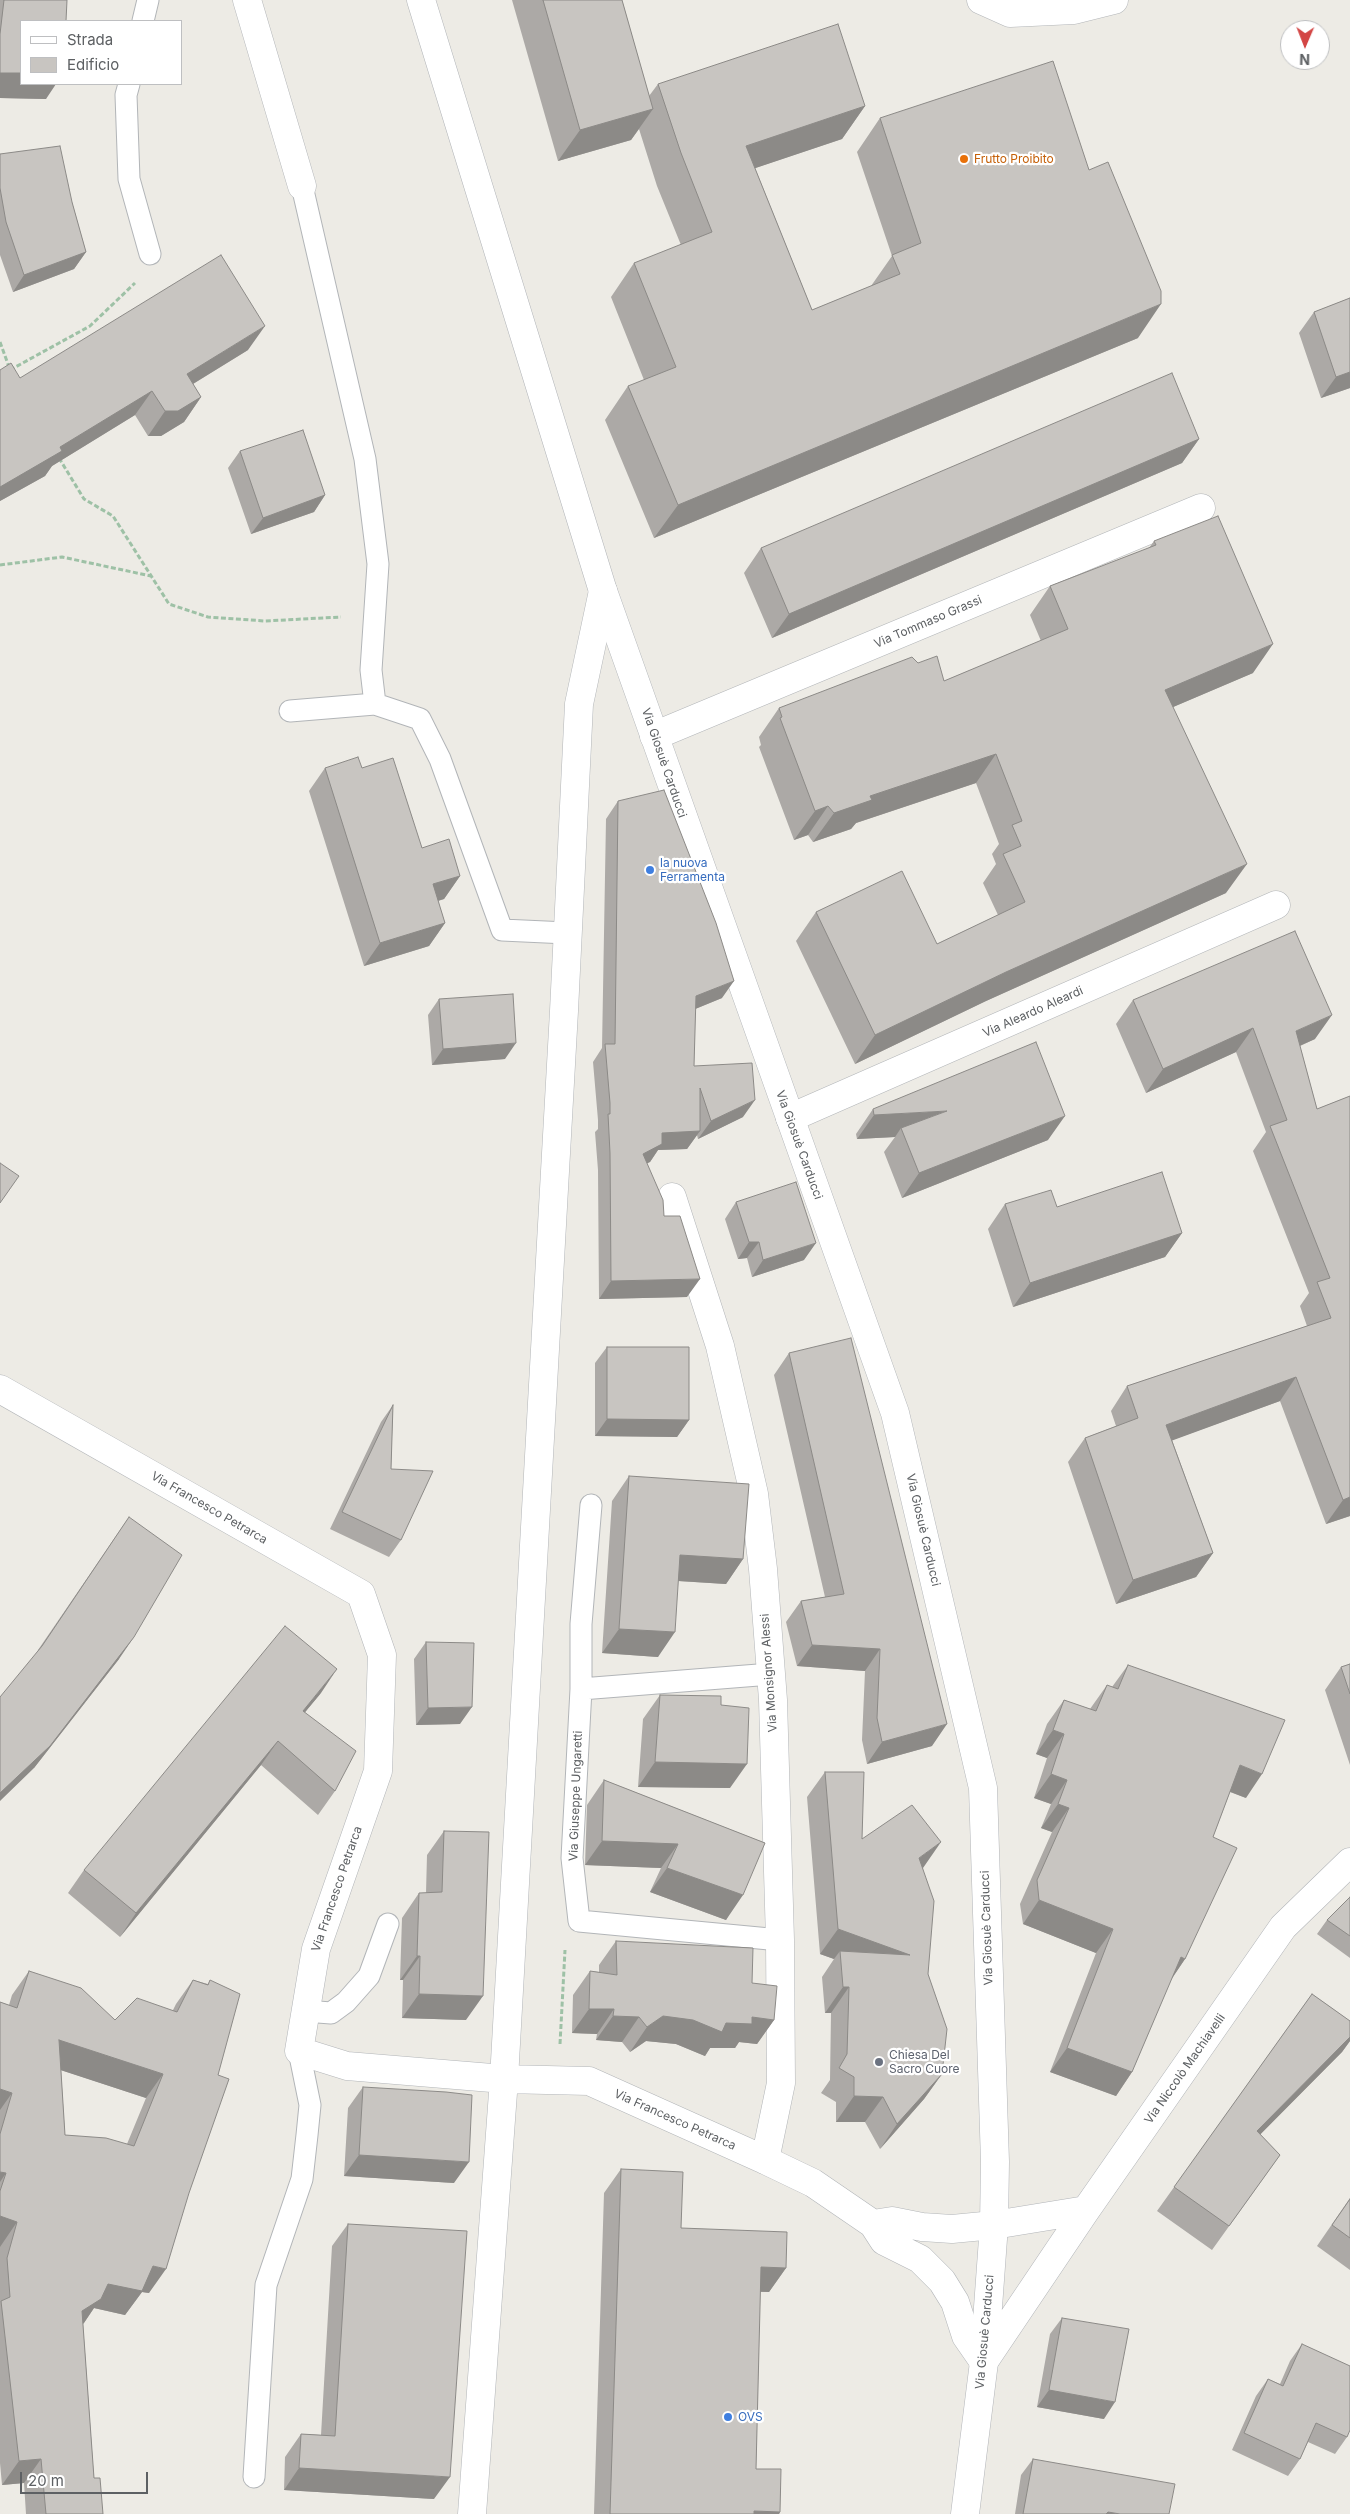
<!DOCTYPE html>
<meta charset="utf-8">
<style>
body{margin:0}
#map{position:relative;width:1350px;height:2514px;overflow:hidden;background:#edebe5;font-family:Inter,sans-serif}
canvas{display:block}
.legend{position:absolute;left:20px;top:20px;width:162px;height:65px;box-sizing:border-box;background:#fff;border:1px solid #bebfc1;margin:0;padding:6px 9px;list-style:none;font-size:15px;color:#5d6063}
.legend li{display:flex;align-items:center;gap:10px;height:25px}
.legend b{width:25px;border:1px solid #bebfc1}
.north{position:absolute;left:1280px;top:20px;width:50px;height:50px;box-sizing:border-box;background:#fff;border:1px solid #bebfc1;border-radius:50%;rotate:181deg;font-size:14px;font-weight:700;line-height:20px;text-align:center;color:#5d6063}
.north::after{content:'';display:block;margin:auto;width:18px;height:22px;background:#d34645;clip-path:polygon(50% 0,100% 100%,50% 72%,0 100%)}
.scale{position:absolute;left:20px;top:2472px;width:128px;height:22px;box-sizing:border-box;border:2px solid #5d6063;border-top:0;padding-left:6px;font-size:15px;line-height:18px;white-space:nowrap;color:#5d6063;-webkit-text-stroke:4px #fff;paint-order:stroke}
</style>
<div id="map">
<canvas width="1350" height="2514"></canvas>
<ul class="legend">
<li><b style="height:6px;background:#fff"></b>Strada</li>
<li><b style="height:14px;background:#c8c5c1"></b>Edificio</li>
</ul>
<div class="north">N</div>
<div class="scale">20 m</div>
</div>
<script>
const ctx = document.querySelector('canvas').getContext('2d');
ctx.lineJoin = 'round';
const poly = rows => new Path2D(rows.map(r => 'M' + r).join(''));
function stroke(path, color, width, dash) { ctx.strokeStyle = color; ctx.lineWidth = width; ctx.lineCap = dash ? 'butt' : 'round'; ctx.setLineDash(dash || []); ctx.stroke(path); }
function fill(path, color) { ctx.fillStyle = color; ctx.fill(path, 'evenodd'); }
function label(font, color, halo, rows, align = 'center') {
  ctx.font = font + ' Inter,sans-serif'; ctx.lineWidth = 4.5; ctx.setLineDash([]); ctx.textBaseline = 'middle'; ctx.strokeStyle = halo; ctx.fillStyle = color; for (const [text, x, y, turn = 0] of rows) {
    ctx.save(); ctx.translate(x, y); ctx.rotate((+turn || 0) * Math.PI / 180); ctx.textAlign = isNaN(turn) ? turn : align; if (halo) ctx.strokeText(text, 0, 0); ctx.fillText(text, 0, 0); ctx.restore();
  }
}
const path = poly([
 [0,342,9,367],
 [10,370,90,326,135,283],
 [59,458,84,499,113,516,169,604,208,617,265,621,341,617],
 [0,565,62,557,151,576],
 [560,2044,565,1950]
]);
const lane = poly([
 [143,21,148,0],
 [129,84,126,95,129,179,150,254],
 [302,186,365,459,378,564,371,670,375,704],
 [290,711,375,704,420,719,440,759,502,930,567,933],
 [771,1674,581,1689,572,1858,579,1921,780,1940],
 [581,1689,581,1624,591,1505],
 [305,2011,331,2013,346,2002,369,1976,388,1924],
 [254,2477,266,2285,302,2179,307,2135,310,2105,299,2051]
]);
const street = poly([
 [247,0,302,186],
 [981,0,1010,13,1074,10,1114,0],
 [654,736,1201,508],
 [790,1118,1276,905],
 [672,1197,720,1346,754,1494,763,1569,773,1700,780,1940,781,2083,765,2160],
 [0,1389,361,1594,382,1655,378,1771,316,1949,299,2051,347,2066,504,2079,589,2081,765,2160,813,2183,873,2224,884,2241,920,2259,942,2281,955,2302,966,2336,984,2362],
 [873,2224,892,2221,922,2227,952,2229,994,2225],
 [472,2514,504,2079,564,1011,579,704,603,591]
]);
const secondary = poly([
 [421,0,603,591,895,1413,983,1788,995,2162,994,2225,984,2362,965,2514],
 [994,2225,1086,2210,1283,1927,1350,1862],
 [985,2360,1086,2210]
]);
const wall = poly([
 [0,0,67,0,46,99,0,98],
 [512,0,622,0,649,96,658,84,865,106,842,139,755,168,812,310,871,286,892,256,857,152,880,118,1138,338,654,538,605,420,628,386,644,380,611,297,634,263,681,245,657,186,639,129,631,140,558,161],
 [0,154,72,202,86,252,74,269,13,292,0,255],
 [1350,298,1350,388,1321,398,1299,333,1314,312],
 [248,350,193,384,201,397,184,422,161,436,148,436,135,415,52,466,45,476,0,501,0,370,20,378],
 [1199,439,1182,463,772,638,744,573,761,548],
 [240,451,325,495,314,512,251,534,228,468],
 [1154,541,1253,673,1173,707,1226,893,986,1001,855,1064,796,941,816,912,937,944,998,915,983,883,996,864,992,854,999,844,976,783,856,823,851,829,813,842,808,835,794,840,759,747,761,745,759,737,779,708,918,663,944,681,1041,641,1030,615,1050,586,1149,548],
 [325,768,362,768,422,848,460,876,444,899,438,901,445,923,429,946,364,966,309,791],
 [618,801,722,998,695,1009,694,1066,743,1117,698,1139,697,1135,687,1149,658,1150,650,1162,647,1163,664,1216,687,1297,599,1299,598,1170,595,1132,598,1129,598,1120,593,1062,602,1048,606,819],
 [439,999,505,1059,432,1065,428,1015],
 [1133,1000,1315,1039,1300,1046,1317,1109,1350,1096,1350,1516,1326,1524,1280,1401,1172,1440,1213,1553,1196,1577,1116,1604,1068,1462,1085,1438,1116,1426,1111,1411,1127,1386,1307,1326,1300,1306,1309,1293,1253,1151,1266,1132,1236,1052,1146,1093,1116,1024],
 [873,1109,1048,1140,902,1198,884,1152,895,1137,857,1139,856,1134],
 [736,1202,804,1260,752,1277,747,1258,738,1259,725,1219],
 [1005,1204,1057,1207,1182,1233,1165,1257,1013,1307,988,1229],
 [607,1347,689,1420,677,1437,595,1436,595,1363],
 [789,1353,932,1746,867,1764,862,1740,865,1671,797,1666,786,1622,801,1601,825,1597,774,1375],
 [393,1405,391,1469,401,1540,389,1557,330,1529,381,1422],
 [629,1476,743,1559,726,1584,678,1581,658,1657,602,1653,612,1501],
 [129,1517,119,1659,34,1768,38,1650],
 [426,1642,460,1724,416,1725,414,1659],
 [1350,1664,1350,1765,1325,1690,1341,1667],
 [1128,1665,1246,1798,1230,1792,1213,1837,1185,1959,1171,1979,1132,2072,1116,2096,1050,2072,1096,1953,1023,1924,1020,1904,1052,1832,1041,1828,1051,1804,1034,1798,1047,1758,1036,1754,1047,1724,1064,1700,1090,1709,1107,1685,1112,1687],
 [321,1693,305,1712,335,1791,318,1815,261,1765,120,1937,68,1893,84,1870],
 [660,1695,721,1705,730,1788,638,1787,643,1719],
 [825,1772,862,1839,923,1868,928,1974,942,2074,924,2099,880,2149,865,2122,836,2122,836,2102,821,2093,830,2080,831,2013,825,2013,822,1977,834,1959,820,1954,807,1797],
 [604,1780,765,1843,726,1920,650,1892,661,1868,585,1865,587,1805],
 [444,1831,466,2020,402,2018,403,1980,400,1980,402,1918,419,1893,426,1893,427,1855],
 [1350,1897,1350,1958,1317,1934,1327,1920],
 [616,1941,752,1983,774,2020,757,2044,739,2042,735,2048,710,2048,705,2056,676,2044,646,2041,630,2052,622,2042,596,2040,597,2034,572,2033,573,1995,590,1971,599,1972,599,1965],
 [29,1971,115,2020,173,2010,176,2004,193,1980,208,1984,210,1980,149,2293,142,2292,125,2315,94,2308,83,2324,94,2478,103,2514,26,2514,24,2483,2,2485,0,2463,0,2002,9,2005,12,1995],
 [61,2070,146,2098,127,2144,65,2135],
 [1312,1994,1350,2021,1350,2041,1342,2052,1260,2134,1280,2155,1212,2250,1157,2211],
 [363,2087,454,2183,344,2176,348,2108],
 [621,2169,681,2228,786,2268,769,2292,760,2292,756,2469,780,2512,779,2514,594,2514,604,2193],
 [1350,2198,1350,2270,1317,2246],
 [348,2224,434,2499,284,2490,285,2457,301,2434,321,2435,332,2246],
 [1062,2318,1104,2419,1037,2407,1050,2334],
 [1302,2344,1347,2437,1335,2454,1308,2442,1300,2459,1288,2476,1232,2450,1256,2396,1268,2379,1280,2384,1290,2361],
 [1033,2459,1169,2514,1015,2514,1021,2475]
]);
const shadedWall = poly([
 [0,73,21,73,21,84,56,84,46,99,0,98],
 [865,106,842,139,723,179,746,146],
 [653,109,631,140,558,161,580,130],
 [86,252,74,269,13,292,24,275],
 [1161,304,1138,338,654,538,678,505],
 [265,326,248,350,170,398,187,374],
 [1350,372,1350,388,1321,398,1336,377],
 [152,391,135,415,52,466,45,476,0,501,0,487,60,447],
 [201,397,184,422,161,436,148,436,165,411],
 [1199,439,1182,463,772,638,789,614],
 [325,495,314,512,251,534,263,518],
 [1273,644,1253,673,1145,719,1165,690],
 [996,754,976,783,856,823,851,829,813,842,834,813,870,796],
 [828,806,808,835,794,840,815,811],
 [1247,864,1226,893,986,1001,855,1064,875,1035,1006,972],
 [460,876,444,899,417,907,433,884],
 [445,923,429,946,364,966,380,943],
 [734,981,722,998,683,1014,696,996],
 [1332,1015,1315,1039,1279,1055,1296,1031],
 [1253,1028,1236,1052,1146,1093,1163,1069],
 [516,1043,505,1059,432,1065,443,1049],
 [755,1100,743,1117,698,1139,711,1121],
 [947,1111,901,1128,895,1137,857,1139,874,1115],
 [1065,1116,1048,1140,902,1198,919,1173],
 [700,1131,687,1149,658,1150,650,1162,630,1171,643,1154,662,1133],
 [1182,1233,1165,1257,1013,1307,1030,1283],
 [749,1242,759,1242,747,1258,738,1259],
 [816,1243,804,1260,752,1277,763,1260],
 [700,1279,687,1297,599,1299,611,1281],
 [1296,1377,1280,1401,1149,1449,1166,1425],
 [607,1419,689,1420,677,1437,595,1436],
 [1350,1497,1350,1516,1326,1524,1343,1500],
 [1213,1553,1196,1577,1116,1604,1133,1580],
 [680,1555,743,1559,726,1584,663,1580],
 [619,1629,675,1632,658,1657,602,1653],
 [134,1637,119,1659,34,1768,0,1801,0,1793],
 [812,1645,880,1649,865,1671,797,1666],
 [337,1669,321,1693,287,1734,303,1711],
 [472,1707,460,1724,416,1725,428,1708],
 [947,1724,932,1746,867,1764,882,1742],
 [1053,1730,1064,1734,1047,1758,1036,1754],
 [278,1741,261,1765,120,1937,136,1913],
 [655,1762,747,1764,730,1788,638,1787],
 [1240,1765,1262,1774,1246,1798,1223,1789],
 [1051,1774,1067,1780,1051,1804,1034,1798],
 [1058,1804,1069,1808,1052,1832,1041,1828],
 [602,1841,678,1844,661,1868,585,1865],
 [941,1842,923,1868,901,1884,919,1858],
 [667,1868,743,1895,726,1920,650,1892],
 [1039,1900,1113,1929,1096,1953,1023,1924],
 [838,1929,910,1955,840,1951,834,1959,820,1954],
 [417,1956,420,1956,403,1980,400,1980],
 [1181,1957,1185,1959,1169,1983],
 [843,1987,849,1987,831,2013,825,2013],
 [419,1994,483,1996,466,2020,402,2018],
 [589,2009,614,2009,597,2034,572,2033],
 [613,2016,639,2017,622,2042,596,2040],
 [663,2016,726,2023,752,2017,774,2020,757,2044,739,2042,735,2048,710,2048,705,2056,676,2044,646,2041,630,2052,647,2027],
 [1350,2037,1350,2041,1342,2052,1240,2155,1257,2131],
 [59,2040,163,2074,146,2098,42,2064],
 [1067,2048,1132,2072,1116,2096,1050,2072],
 [942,2074,924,2099,880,2149,897,2124],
 [0,2089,12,2093,0,2110],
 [854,2096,883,2097,865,2122,836,2122],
 [359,2155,469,2162,454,2183,344,2176],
 [0,2172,6,2173,0,2182],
 [0,2216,17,2222,0,2247],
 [153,2266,166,2269,149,2293,142,2292,125,2315,94,2308,84,2323,65,2336,82,2311,108,2284],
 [761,2267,786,2268,769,2292,745,2291],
 [1049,2390,1115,2402,1104,2419,1037,2407],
 [41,2459,24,2483,2,2485,19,2461],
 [299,2468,450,2477,434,2499,284,2490],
 [754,2511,780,2512,779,2514,752,2514],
 [1108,2512,1120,2514,1106,2514]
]);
const building = poly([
 [4,0,67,0,66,21,21,21,21,73,0,73,0,34,4,0],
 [543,0,622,0,653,109,580,130,543,0],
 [838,24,865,106,746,146,812,310,900,274,892,255,921,243,880,118,1053,61,1089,170,1108,162,1161,291,1161,304,678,505,628,386,676,367,634,263,712,232,681,153,658,84,838,24],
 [60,146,72,202,86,252,24,275,6,222,0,188,0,154,60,146],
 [221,255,265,326,187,374,201,397,178,411,165,411,152,391,60,447,62,451,0,487,0,370,11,363,20,378,221,255],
 [1350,298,1350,372,1336,377,1314,312,1350,298],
 [1172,373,1199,439,789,614,761,548,1172,373],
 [303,430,325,495,263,518,240,451,303,430],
 [1218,516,1273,644,1165,690,1247,864,1006,972,875,1035,816,912,902,871,937,944,1025,902,1003,854,1021,846,1012,825,1022,821,996,754,870,796,872,800,834,813,828,806,815,811,780,718,782,717,779,708,912,657,918,663,937,656,944,681,1068,629,1050,586,1156,545,1154,541,1218,516],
 [358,757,362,768,393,758,422,848,449,839,460,876,433,884,445,923,380,943,325,768,358,757],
 [664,790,716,923,734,981,696,996,694,1066,752,1063,755,1100,711,1121,700,1088,700,1131,662,1133,662,1144,643,1154,663,1200,664,1216,680,1216,700,1279,611,1281,610,1153,608,1114,610,1114,610,1103,605,1044,615,1044,618,801,664,790],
 [1295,931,1332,1015,1296,1031,1317,1109,1350,1096,1350,1497,1343,1500,1296,1377,1166,1425,1213,1553,1133,1580,1085,1438,1138,1418,1127,1386,1331,1318,1317,1282,1330,1278,1270,1126,1287,1120,1253,1028,1163,1069,1133,1000,1295,931],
 [513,994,516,1043,443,1049,439,999,513,994],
 [1036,1042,1065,1116,919,1173,901,1128,947,1111,874,1115,873,1109,1036,1042],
 [0,1163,19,1176,0,1203,0,1163],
 [1162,1172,1182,1233,1030,1283,1005,1204,1051,1190,1057,1207,1162,1172],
 [796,1182,816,1243,763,1260,759,1242,749,1242,736,1202,796,1182],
 [851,1338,947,1724,882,1742,877,1718,880,1649,812,1645,801,1601,844,1594,789,1353,851,1338],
 [607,1347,689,1347,689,1420,607,1419,607,1347],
 [393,1405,391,1469,433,1471,401,1540,342,1512,393,1405],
 [629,1476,749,1484,743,1559,680,1555,675,1632,619,1629,629,1476],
 [129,1517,182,1555,134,1637,50,1746,0,1793,0,1697,42,1646,129,1517],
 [285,1626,337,1669,303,1711,356,1751,335,1791,278,1741,136,1913,84,1870,285,1626],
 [426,1642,474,1643,472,1707,428,1708,426,1642],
 [1350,1664,1350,1694,1341,1667,1350,1664],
 [1128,1665,1285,1720,1262,1774,1240,1765,1213,1837,1237,1848,1185,1959,1181,1957,1132,2072,1067,2048,1113,1929,1039,1900,1037,1880,1069,1808,1058,1804,1067,1780,1051,1774,1064,1734,1053,1730,1064,1700,1096,1711,1107,1685,1118,1689,1128,1665],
 [660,1695,721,1696,721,1705,749,1708,747,1764,655,1762,660,1695],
 [825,1772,864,1772,862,1839,912,1805,941,1842,919,1858,934,1901,928,1974,947,2029,942,2074,897,2124,883,2097,854,2096,854,2077,839,2068,847,2054,849,1987,843,1987,840,1951,910,1955,838,1929,825,1772],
 [604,1780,765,1843,743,1895,667,1868,678,1844,602,1841,604,1780],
 [444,1831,489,1832,483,1996,419,1994,420,1956,417,1956,419,1893,442,1892,444,1831],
 [1350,1897,1350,1936,1327,1920,1350,1897],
 [616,1941,753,1948,752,1983,777,1986,774,2020,752,2017,752,2024,726,2023,722,2032,693,2020,663,2016,647,2027,639,2017,613,2016,614,2009,589,2009,590,1971,617,1975,616,1941],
 [29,1971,81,1988,115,2020,137,1998,177,2012,193,1980,208,1985,210,1980,240,1994,218,2075,229,2079,189,2193,166,2269,153,2266,142,2291,108,2284,101,2299,82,2311,94,2478,100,2478,103,2514,46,2514,41,2459,19,2461,1,2301,10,2297,7,2258,17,2222,0,2216,0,2191,6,2173,0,2172,0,2134,12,2093,0,2089,0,2002,17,2008,29,1971],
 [59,2040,163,2074,134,2146,106,2138,65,2135,59,2040],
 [1312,1994,1350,2021,1350,2037,1257,2131,1280,2155,1229,2226,1174,2187,1312,1994],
 [363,2087,446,2092,472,2095,469,2162,359,2155,363,2087],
 [621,2169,683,2172,681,2228,787,2232,786,2268,761,2267,756,2469,781,2469,780,2512,754,2511,754,2514,610,2514,621,2169],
 [1350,2199,1350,2238,1332,2225,1350,2199],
 [348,2224,467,2231,450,2477,299,2468,301,2434,335,2436,348,2224],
 [1062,2318,1129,2329,1115,2402,1049,2390,1062,2318],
 [1302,2344,1350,2366,1350,2430,1347,2437,1316,2423,1300,2459,1244,2433,1268,2379,1283,2386,1302,2344],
 [1033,2459,1175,2484,1169,2514,1120,2514,1108,2512,1106,2514,1023,2514,1033,2459]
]);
const markers = [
 [964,159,5,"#e8710a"],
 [650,870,5,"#3f7fe0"],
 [879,2062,5,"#6b7280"],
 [728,2417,5,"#3f7fe0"]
];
const foodNames = [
 ["Frutto Proibito",974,159]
];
const streetNames = [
 ["Via Tommaso Grassi",928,622,-23],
 ["Via Giosuè Carducci",664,763,71],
 ["Via Aleardo Aleardi",1033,1012,-24],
 ["Via Giosuè Carducci",799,1145,70],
 ["Via Francesco Petrarca",209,1508,30],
 ["Via Giosuè Carducci",923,1530,77],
 ["Via Monsignor Alessi",769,1673,-94],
 ["Via Giuseppe Ungaretti",576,1796,-88],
 ["Via Francesco Petrarca",337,1889,-71],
 ["Via Giosuè Carducci",987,1928,-92],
 ["Via Niccolò Machiavelli",1185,2069,-55],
 ["Via Francesco Petrarca",675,2120,24],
 ["Via Giosuè Carducci",985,2332,-85]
];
const shopNames = [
 ["la nuova",660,863],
 ["Ferramenta",660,877],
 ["OVS",738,2417]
];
const worshipNames = [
 ["Chiesa Del",889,2055],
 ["Sacro Cuore",889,2069]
];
stroke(lane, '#b2b5b8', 23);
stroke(street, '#b2b5b8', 29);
stroke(secondary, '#b1b4b8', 29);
stroke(path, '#9ec1a6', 3, [5, 2.5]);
stroke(lane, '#fff', 21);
stroke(street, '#fff', 28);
stroke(secondary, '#fff', 28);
fill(wall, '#aca9a6');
fill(shadedWall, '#8c8a87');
fill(building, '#c8c5c1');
stroke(building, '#8c8a87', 1);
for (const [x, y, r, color] of markers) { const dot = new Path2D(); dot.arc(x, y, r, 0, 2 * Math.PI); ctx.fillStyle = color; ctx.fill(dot); stroke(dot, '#fff', 2); }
label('12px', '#c56008', '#fff', foodNames, 'left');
label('12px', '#5d6063', '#fff', streetNames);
label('12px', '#366cbe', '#fff', shopNames, 'left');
label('12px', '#5b616d', '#fff', worshipNames, 'left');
</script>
